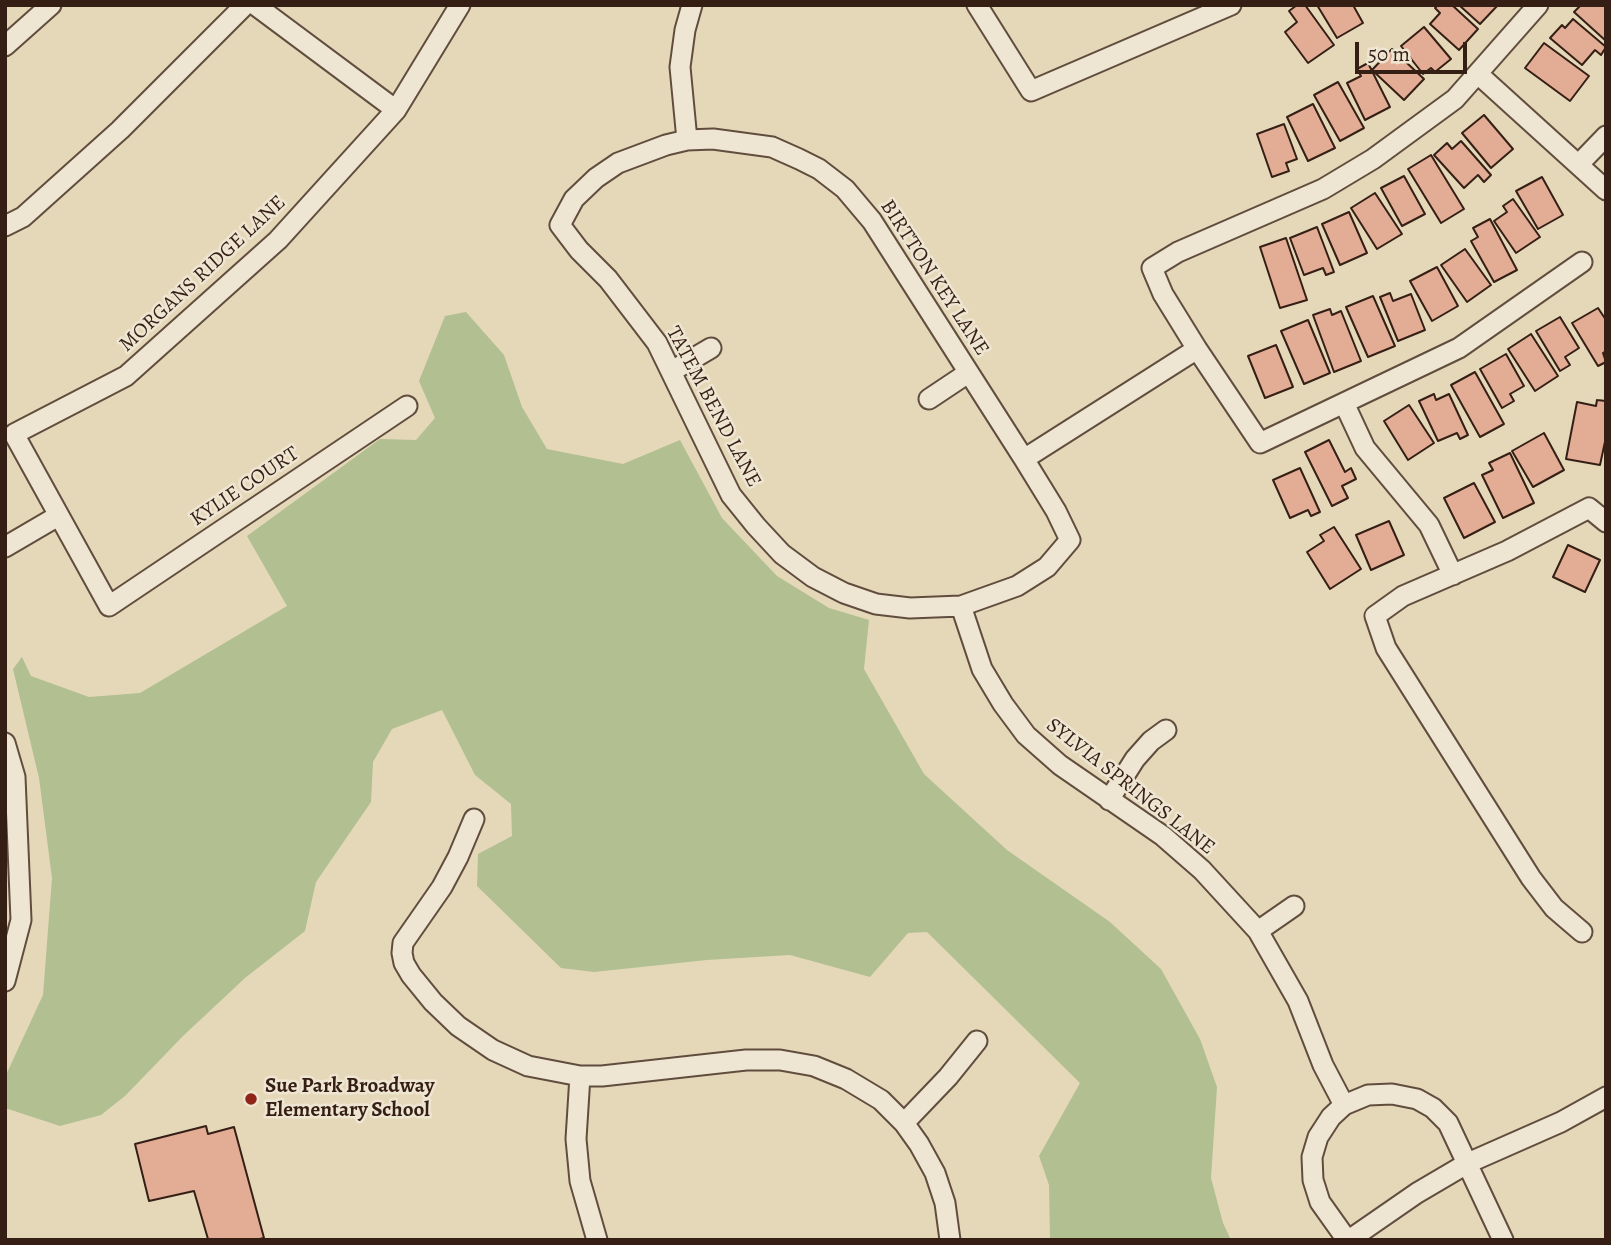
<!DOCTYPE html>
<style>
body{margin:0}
#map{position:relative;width:1611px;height:1245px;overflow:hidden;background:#e5d8b9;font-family:Alegreya,serif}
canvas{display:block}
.frame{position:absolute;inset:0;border:7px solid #351f15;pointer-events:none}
.scale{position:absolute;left:1355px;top:42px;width:112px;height:32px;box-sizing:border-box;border:4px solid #351f15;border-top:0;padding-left:9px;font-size:21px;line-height:24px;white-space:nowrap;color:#351f15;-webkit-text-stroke:5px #eee6d2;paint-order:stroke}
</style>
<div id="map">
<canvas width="1611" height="1245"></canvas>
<div class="frame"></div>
<div class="scale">50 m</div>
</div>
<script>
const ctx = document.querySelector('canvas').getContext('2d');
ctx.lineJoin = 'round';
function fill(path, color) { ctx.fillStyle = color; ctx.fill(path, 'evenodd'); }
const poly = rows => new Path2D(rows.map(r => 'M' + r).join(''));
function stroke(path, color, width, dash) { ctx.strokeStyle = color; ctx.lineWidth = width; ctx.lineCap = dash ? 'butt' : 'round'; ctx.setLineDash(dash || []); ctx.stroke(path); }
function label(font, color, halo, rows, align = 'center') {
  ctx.font = font + ' Alegreya,serif'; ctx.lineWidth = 5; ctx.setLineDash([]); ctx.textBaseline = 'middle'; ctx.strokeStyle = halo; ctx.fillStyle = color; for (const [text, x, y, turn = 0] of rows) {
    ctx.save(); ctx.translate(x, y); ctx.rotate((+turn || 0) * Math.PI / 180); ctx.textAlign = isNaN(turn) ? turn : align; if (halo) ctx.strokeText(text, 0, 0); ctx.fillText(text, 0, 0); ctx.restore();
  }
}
const green = poly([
 [466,312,504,355,522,407,547,449,623,464,680,440,722,518,777,576,829,608,869,620,864,669,924,774,1007,850,1110,922,1161,969,1200,1039,1217,1087,1211,1178,1223,1223,1231,1240,1050,1240,1049,1185,1039,1156,1080,1083,927,932,908,933,870,977,790,955,707,960,594,972,561,968,477,886,478,854,512,836,511,804,475,775,442,710,392,729,373,762,371,802,316,882,305,931,245,978,183,1036,125,1096,101,1115,60,1126,5,1108,5,1077,43,995,52,878,39,778,13,669,22,657,31,676,89,697,140,693,287,606,247,536,380,439,416,440,435,418,419,381,445,316]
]);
const building = poly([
 [1297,5,1305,5,1334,45,1308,63,1285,32,1297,22,1289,11,1297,5],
 [1317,5,1353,5,1363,23,1337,38,1317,5],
 [1438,5,1452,5,1478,29,1459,50,1430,24,1440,13,1435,8,1438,5],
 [1459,5,1498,5,1480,24,1459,5],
 [1581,5,1606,5,1606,41,1574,12,1581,5],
 [1573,19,1606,47,1601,55,1595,50,1582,65,1550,38,1562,25,1565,28,1573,19],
 [1424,27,1451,59,1435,72,1431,68,1423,74,1401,46,1424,27],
 [1544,43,1589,76,1570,101,1525,68,1544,43],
 [1392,49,1424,79,1404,100,1372,70,1392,49],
 [1368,63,1390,107,1365,120,1347,83,1361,76,1357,69,1368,63],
 [1338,82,1364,128,1340,141,1314,95,1338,82],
 [1313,104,1335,148,1308,161,1287,117,1313,104],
 [1484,115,1513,149,1491,168,1462,133,1484,115],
 [1284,124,1297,159,1286,163,1289,171,1272,177,1257,134,1284,124],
 [1461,141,1491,175,1484,182,1478,175,1464,188,1434,155,1447,143,1452,149,1461,141],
 [1431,155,1464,209,1441,223,1408,169,1431,155],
 [1404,176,1425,214,1402,226,1381,188,1404,176],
 [1542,177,1563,215,1538,229,1516,191,1542,177],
 [1375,193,1402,234,1377,249,1351,208,1375,193],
 [1513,199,1540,237,1516,253,1494,221,1507,212,1503,206,1513,199],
 [1349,212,1367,253,1340,265,1322,224,1349,212],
 [1490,219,1517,270,1494,282,1471,241,1478,237,1473,228,1490,219],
 [1317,227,1334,272,1326,275,1323,268,1304,275,1290,238,1317,227],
 [1286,238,1307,300,1280,308,1260,247,1286,238],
 [1465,249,1491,285,1467,302,1441,265,1465,249],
 [1437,267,1458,306,1432,321,1410,281,1437,267],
 [1390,293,1393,301,1411,294,1425,330,1398,341,1380,297,1390,293],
 [1373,296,1395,346,1368,357,1346,307,1373,296],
 [1598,308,1606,320,1606,351,1603,353,1606,362,1598,366,1572,323,1598,308],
 [1330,309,1332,315,1341,311,1361,361,1334,372,1313,315,1330,309],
 [1560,317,1579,348,1565,357,1570,365,1560,371,1536,331,1560,317],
 [1308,320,1330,373,1304,384,1281,331,1308,320],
 [1531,334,1558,376,1535,391,1508,349,1531,334],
 [1276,345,1293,387,1265,398,1248,356,1276,345],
 [1506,354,1524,386,1510,394,1514,401,1502,408,1480,369,1506,354],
 [1475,372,1504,424,1480,437,1451,385,1475,372],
 [1434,394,1436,400,1449,394,1468,435,1460,439,1457,433,1438,441,1419,401,1434,394],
 [1597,400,1606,401,1606,437,1600,465,1566,459,1577,402,1596,406,1597,400],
 [1409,405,1434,443,1408,460,1384,421,1409,405],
 [1544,433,1564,470,1533,487,1512,451,1544,433],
 [1329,440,1345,472,1351,468,1356,479,1342,486,1348,498,1332,506,1305,452,1329,440],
 [1510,453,1534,503,1503,518,1482,475,1493,470,1489,463,1510,453],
 [1300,468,1320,512,1311,516,1308,510,1290,518,1273,480,1300,468],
 [1474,483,1495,522,1464,538,1444,498,1474,483],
 [1389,521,1404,555,1371,570,1356,535,1389,521],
 [1334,527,1361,569,1330,589,1307,552,1324,541,1320,535,1334,527],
 [1568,545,1600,560,1585,592,1553,577,1568,545],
 [206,1126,208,1134,234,1127,264,1238,255,1240,204,1240,208,1239,194,1191,149,1201,135,1144,206,1126]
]);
const minor = poly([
 [255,5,396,110],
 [977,5,1031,91,1231,5],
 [1538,5,1455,99,1373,159,1323,189,1178,252,1152,268,1163,294,1197,349,1260,443,1459,348,1582,262],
 [5,46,51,5],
 [1478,74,1606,190],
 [713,139,772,147,799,159,819,169,845,189,872,221,1024,459,1056,511,1070,540,1047,567,1017,586,961,606,910,608,876,604,844,593,813,577,782,554,756,526,731,495,657,343,608,279,579,250,560,225,574,199,596,178,618,163,666,145,687,140,713,139],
 [687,140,680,67,685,30,692,5],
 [1579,164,1606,136],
 [5,226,23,217,120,130,245,5],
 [672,371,711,348],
 [929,399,968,373],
 [1344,403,1365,448,1429,525,1453,575],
 [407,406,109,606,14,434,126,376,278,240,396,110,460,5],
 [1024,459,1197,349],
 [5,547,58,516],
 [961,606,982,669,1003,704,1026,735,1060,765,1163,836,1202,870,1258,931,1298,1001,1323,1065,1344,1105],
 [5,743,15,777,21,920,5,981],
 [1109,800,1135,759,1151,741,1166,730],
 [474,819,458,857,442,887,403,943,402,953,404,963,411,975,433,1002,458,1026,493,1050,528,1066,580,1076,602,1076,746,1060,780,1060,814,1066,846,1079,881,1100,904,1123,919,1144,935,1173,945,1203,950,1240],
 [1258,931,1294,906],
 [1582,932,1554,908,1531,878,1386,648,1375,616,1403,596,1507,551,1589,508,1606,522],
 [580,1076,576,1139,580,1181,597,1240],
 [904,1123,948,1077,977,1041],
 [1347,1240,1320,1202,1313,1180,1312,1157,1318,1137,1331,1117,1344,1105,1368,1095,1392,1094,1417,1099,1433,1108,1448,1123,1503,1240],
 [1349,1240,1417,1193,1468,1163,1561,1122,1606,1097]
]);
const markers = [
 [251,1099,7,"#8f2418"]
];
const streetNames = [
 ["MORGANS RIDGE LANE",203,274,-43],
 ["BIRTTON KEY LANE",934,278,57],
 ["TATEM BEND LANE",713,407,62],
 ["KYLIE COURT",245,487,-34],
 ["SYLVIA SPRINGS LANE",1130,787,38]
];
const poiNames = [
 ["Sue Park Broadway",265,1087],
 ["Elementary School",265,1111]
];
fill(green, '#b1bf91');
fill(building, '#e2ac95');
stroke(building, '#351f15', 2);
stroke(minor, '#614d3e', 23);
stroke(minor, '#eee6d2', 19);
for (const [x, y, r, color] of markers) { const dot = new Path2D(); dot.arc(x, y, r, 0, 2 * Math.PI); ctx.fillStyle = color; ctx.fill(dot); stroke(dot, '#eee6d2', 2.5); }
label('21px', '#351f15', '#eee6d2', streetNames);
label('bold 21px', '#351f15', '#eee6d2', poiNames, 'left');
</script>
